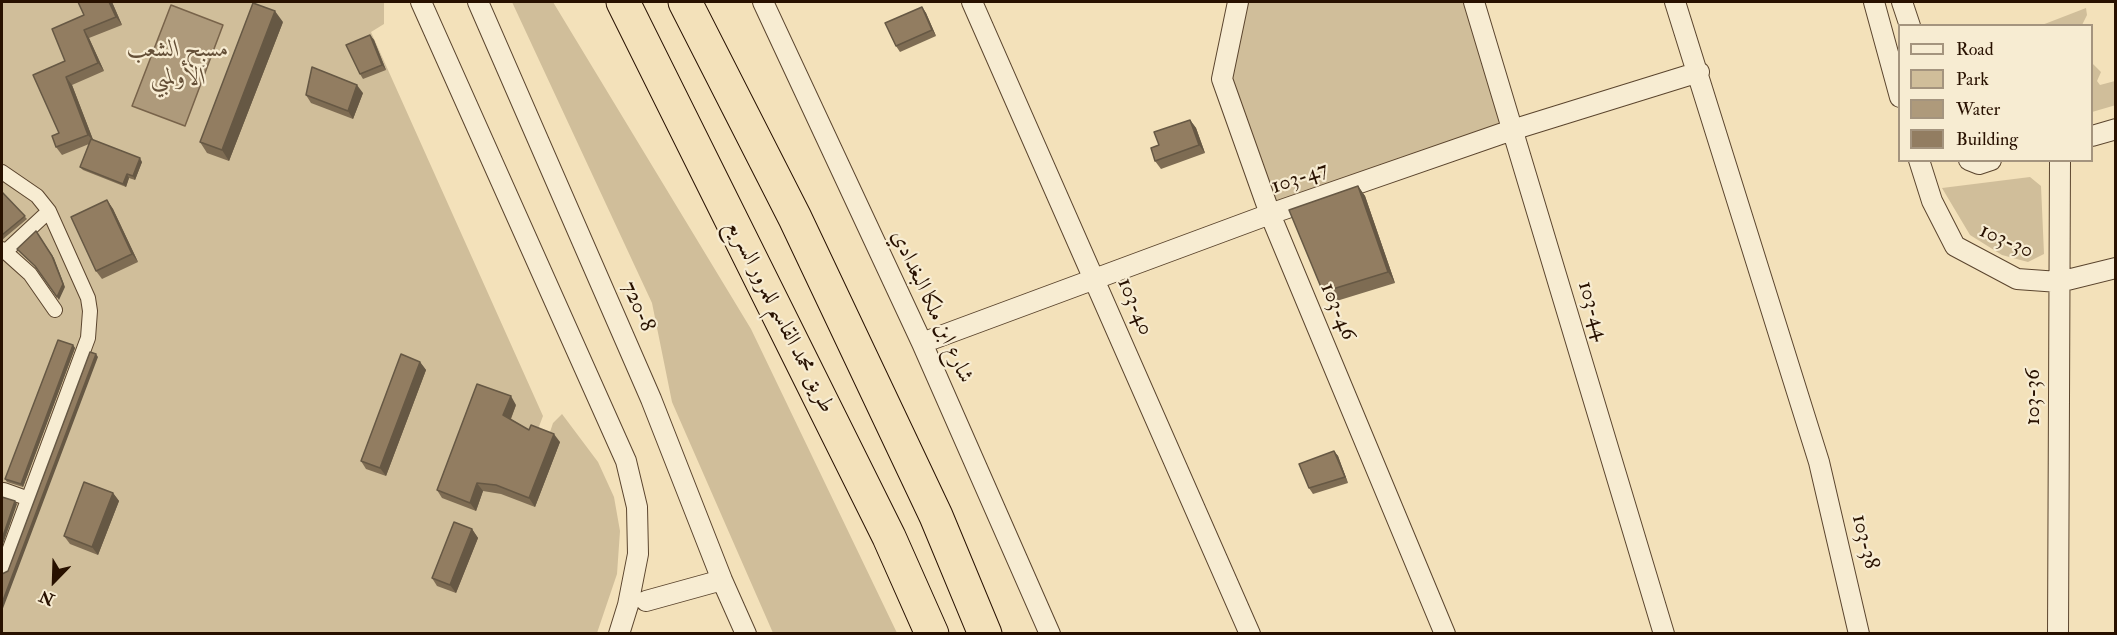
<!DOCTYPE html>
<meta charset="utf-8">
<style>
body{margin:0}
#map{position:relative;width:2117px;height:635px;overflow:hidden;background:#f3e1ba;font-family:"IM FELL Double Pica",serif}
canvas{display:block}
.frame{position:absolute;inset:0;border:3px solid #281100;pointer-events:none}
.legend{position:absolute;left:1898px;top:24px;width:195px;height:138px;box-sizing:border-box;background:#f7ecd2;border:2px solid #a4947e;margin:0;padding:8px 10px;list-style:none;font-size:18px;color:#281100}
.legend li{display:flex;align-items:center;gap:12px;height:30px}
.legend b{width:30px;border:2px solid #a4947e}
.north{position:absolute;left:24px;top:551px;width:60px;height:60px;-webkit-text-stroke:4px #f7ecd2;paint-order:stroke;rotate:203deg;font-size:16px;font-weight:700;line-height:24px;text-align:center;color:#281100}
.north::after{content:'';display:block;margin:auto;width:21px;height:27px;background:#281100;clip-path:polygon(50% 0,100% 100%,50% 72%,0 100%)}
</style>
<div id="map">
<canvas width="2117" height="635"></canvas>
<div class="frame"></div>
<ul class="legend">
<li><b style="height:8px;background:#f7ecd2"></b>Road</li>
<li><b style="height:16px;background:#d0be9a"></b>Park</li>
<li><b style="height:16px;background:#ae9a7b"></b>Water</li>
<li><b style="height:16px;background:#927d61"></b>Building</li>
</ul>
<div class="north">N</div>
</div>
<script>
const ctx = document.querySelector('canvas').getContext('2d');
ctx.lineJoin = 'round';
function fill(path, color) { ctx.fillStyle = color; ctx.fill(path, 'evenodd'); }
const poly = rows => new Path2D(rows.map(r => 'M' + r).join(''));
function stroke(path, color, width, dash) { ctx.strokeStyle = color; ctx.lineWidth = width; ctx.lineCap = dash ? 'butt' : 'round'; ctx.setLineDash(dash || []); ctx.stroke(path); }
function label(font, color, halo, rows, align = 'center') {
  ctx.font = font + ' "IM FELL Double Pica",Amiri,serif'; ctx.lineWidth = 4.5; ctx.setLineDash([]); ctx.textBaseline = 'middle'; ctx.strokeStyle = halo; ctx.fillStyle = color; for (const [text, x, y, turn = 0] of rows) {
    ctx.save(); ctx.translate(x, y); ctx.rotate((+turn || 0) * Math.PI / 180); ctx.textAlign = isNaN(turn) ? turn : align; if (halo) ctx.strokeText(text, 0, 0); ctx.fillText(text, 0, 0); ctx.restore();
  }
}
const green = poly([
 [2,2,384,2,384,24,371,32,543,416,512,498,548,438,553,423,562,414,598,462,614,497,620,531,617,574,597,633,2,633],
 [512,2,553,2,751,329,897,633,773,633,672,402,652,303],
 [1238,2,1474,2,1512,130,1278,205,1251,160,1222,79],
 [2086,8,2087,15,2082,25,2042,25],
 [2092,63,2101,72,2097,81,2100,85,2115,81,2116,105,2092,112],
 [2030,177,2041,186,2044,254,2028,262,2002,255,1970,235,1942,188]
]);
const water = poly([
 [171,5,223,25,185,126,132,106,171,5]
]);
const pedestrian = poly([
 [2,172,37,196,49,211,88,298,90,311,88,338,2,570],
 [2,249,30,274,55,310],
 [5,252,49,211],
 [4,490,29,499]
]);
const minor = poly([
 [421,2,626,461,637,507,638,554,628,605,619,634],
 [478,2,651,399,722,580,746,634],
 [763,2,922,343,1050,634],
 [972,2,1250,634],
 [1238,2,1222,79,1270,214,1445,634],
 [1474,2,1664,634],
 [1675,2,1819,462,1859,634],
 [1874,2,1900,97],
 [1902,2,1910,26],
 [2092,136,2116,129],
 [1919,160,1932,201,1955,246,2017,279,2059,282,2116,268],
 [1969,160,1979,164,1991,160],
 [922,343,1270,214,1512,130,1699,72],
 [646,601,722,580],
 [2058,634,2060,160]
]);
const motorway = poly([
 [623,2,889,537,932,634],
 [685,2,795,218,936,516,985,634]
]);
const wall = poly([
 [78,2,112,2,122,25,89,38,104,71,72,85,93,140,142,162,135,180,129,178,126,187,83,170,80,167,89,144,62,155,56,147,59,133,65,61,84,15],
 [922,7,926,13,936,36,900,52,896,46],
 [283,22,229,161,207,153,200,142],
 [370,35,374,40,386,70,363,79,360,74],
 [363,93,353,119,311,103,306,95],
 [1190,120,1196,128,1205,153,1161,169,1155,161,1159,145],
 [1358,186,1365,196,1395,283,1330,303,1323,292],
 [2,192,27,219,2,240],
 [107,200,113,209,138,262,102,279,96,271],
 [73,345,75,348,23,487,7,482,5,479],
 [420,362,426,370,386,476,366,469,361,461],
 [516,405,511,419,529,430,560,442,535,507,501,494,483,491,476,511,442,498,437,490],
 [1334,451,1338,456,1348,483,1313,494,1309,488],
 [113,493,119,501,98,555,70,544,64,536],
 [472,529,478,538,456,593,437,586,432,578]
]);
const shadedWall = poly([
 [109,2,112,2,122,25,116,17],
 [922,7,926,13,936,36,932,30],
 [275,11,283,22,229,161,222,150],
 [84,30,89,38,104,71,98,63],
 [370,35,374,40,386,70,382,65],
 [66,77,72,85,94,142,88,135],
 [357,85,363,93,353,119,348,111],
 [1190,120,1196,128,1205,153,1199,145],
 [140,158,142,162,135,180,133,176],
 [127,174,129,178,126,187,123,184],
 [1358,186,1365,196,1395,283,1388,272],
 [107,200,113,209,138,262,132,254],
 [36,231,54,258,65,287,59,300,57,297],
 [73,345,75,348,23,487,21,484],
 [96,354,98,357,2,611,2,603],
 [420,362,426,370,386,476,380,468],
 [511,396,516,405,509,423,503,415],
 [554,434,560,442,535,507,529,498],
 [1334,451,1338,456,1348,483,1345,477],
 [477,483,483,491,476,511,470,503],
 [113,493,119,501,98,555,92,547],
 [15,501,17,504,2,547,2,539],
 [472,529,478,538,456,593,450,585]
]);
const building = poly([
 [78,2,109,2,116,17,84,30,98,63,66,77,88,135,56,147,52,136,59,133,33,75,65,61,52,29,84,15,78,2],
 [253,3,275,11,222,150,200,142,253,3],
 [922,7,932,30,896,46,885,23,922,7],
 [370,35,382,65,360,74,346,45,370,35],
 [312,67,357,85,348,111,306,95,312,67],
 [1190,120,1199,145,1155,161,1151,148,1159,145,1154,132,1190,120],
 [91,139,140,158,133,176,127,174,123,184,80,167,91,139],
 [1358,186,1388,272,1323,292,1289,210,1358,186],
 [2,192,25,216,2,235,2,192],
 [107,200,132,254,96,271,71,217,107,200],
 [36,231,52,256,63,284,57,297,35,266,17,249,36,231],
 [58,340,73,345,21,484,5,479,58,340],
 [90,352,96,354,2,603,2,574,8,571,90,352],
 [401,354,420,362,380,468,361,461,401,354],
 [477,384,511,396,503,415,529,430,531,425,554,434,529,498,496,485,477,483,470,503,437,490,477,384],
 [1334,451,1345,477,1309,488,1299,464,1334,451],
 [84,482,113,493,92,547,64,536,84,482],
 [2,497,15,501,2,539,2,497],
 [454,522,472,529,450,585,432,578,454,522]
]);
const streetNames = [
 ["103-47",1300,179,-19],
 ["103-30",2006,242,24],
 ["720-8",637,307,66],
 ["شارع ابن ملكا البغدادي",931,307,65],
 ["103-40",1134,307,67],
 ["103-44",1592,311,73],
 ["103-46",1337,312,67],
 ["طريق محمد القاسم للمرور السريع",779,317,63],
 ["103-36",2034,397,-90],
 ["103-38",1864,542,76]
];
const waterNames = [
 ["مسبح الشعب",178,51],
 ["الأولمبي",178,79]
];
fill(green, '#d0be9a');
fill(water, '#ae9a7b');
stroke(water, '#78634a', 1.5);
stroke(pedestrian, '#5b452e', 16);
stroke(minor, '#5b452e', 22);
stroke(motorway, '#281100', 35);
stroke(pedestrian, '#f7ecd2', 14);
stroke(minor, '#f7ecd2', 20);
stroke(motorway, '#f3e1ba', 33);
fill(wall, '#7e6c53');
fill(shadedWall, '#665844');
fill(building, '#927d61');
stroke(building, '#665844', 1.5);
label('22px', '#281100', '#f7ecd2', streetNames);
label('italic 24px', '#644f37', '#f7ecd2', waterNames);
</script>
